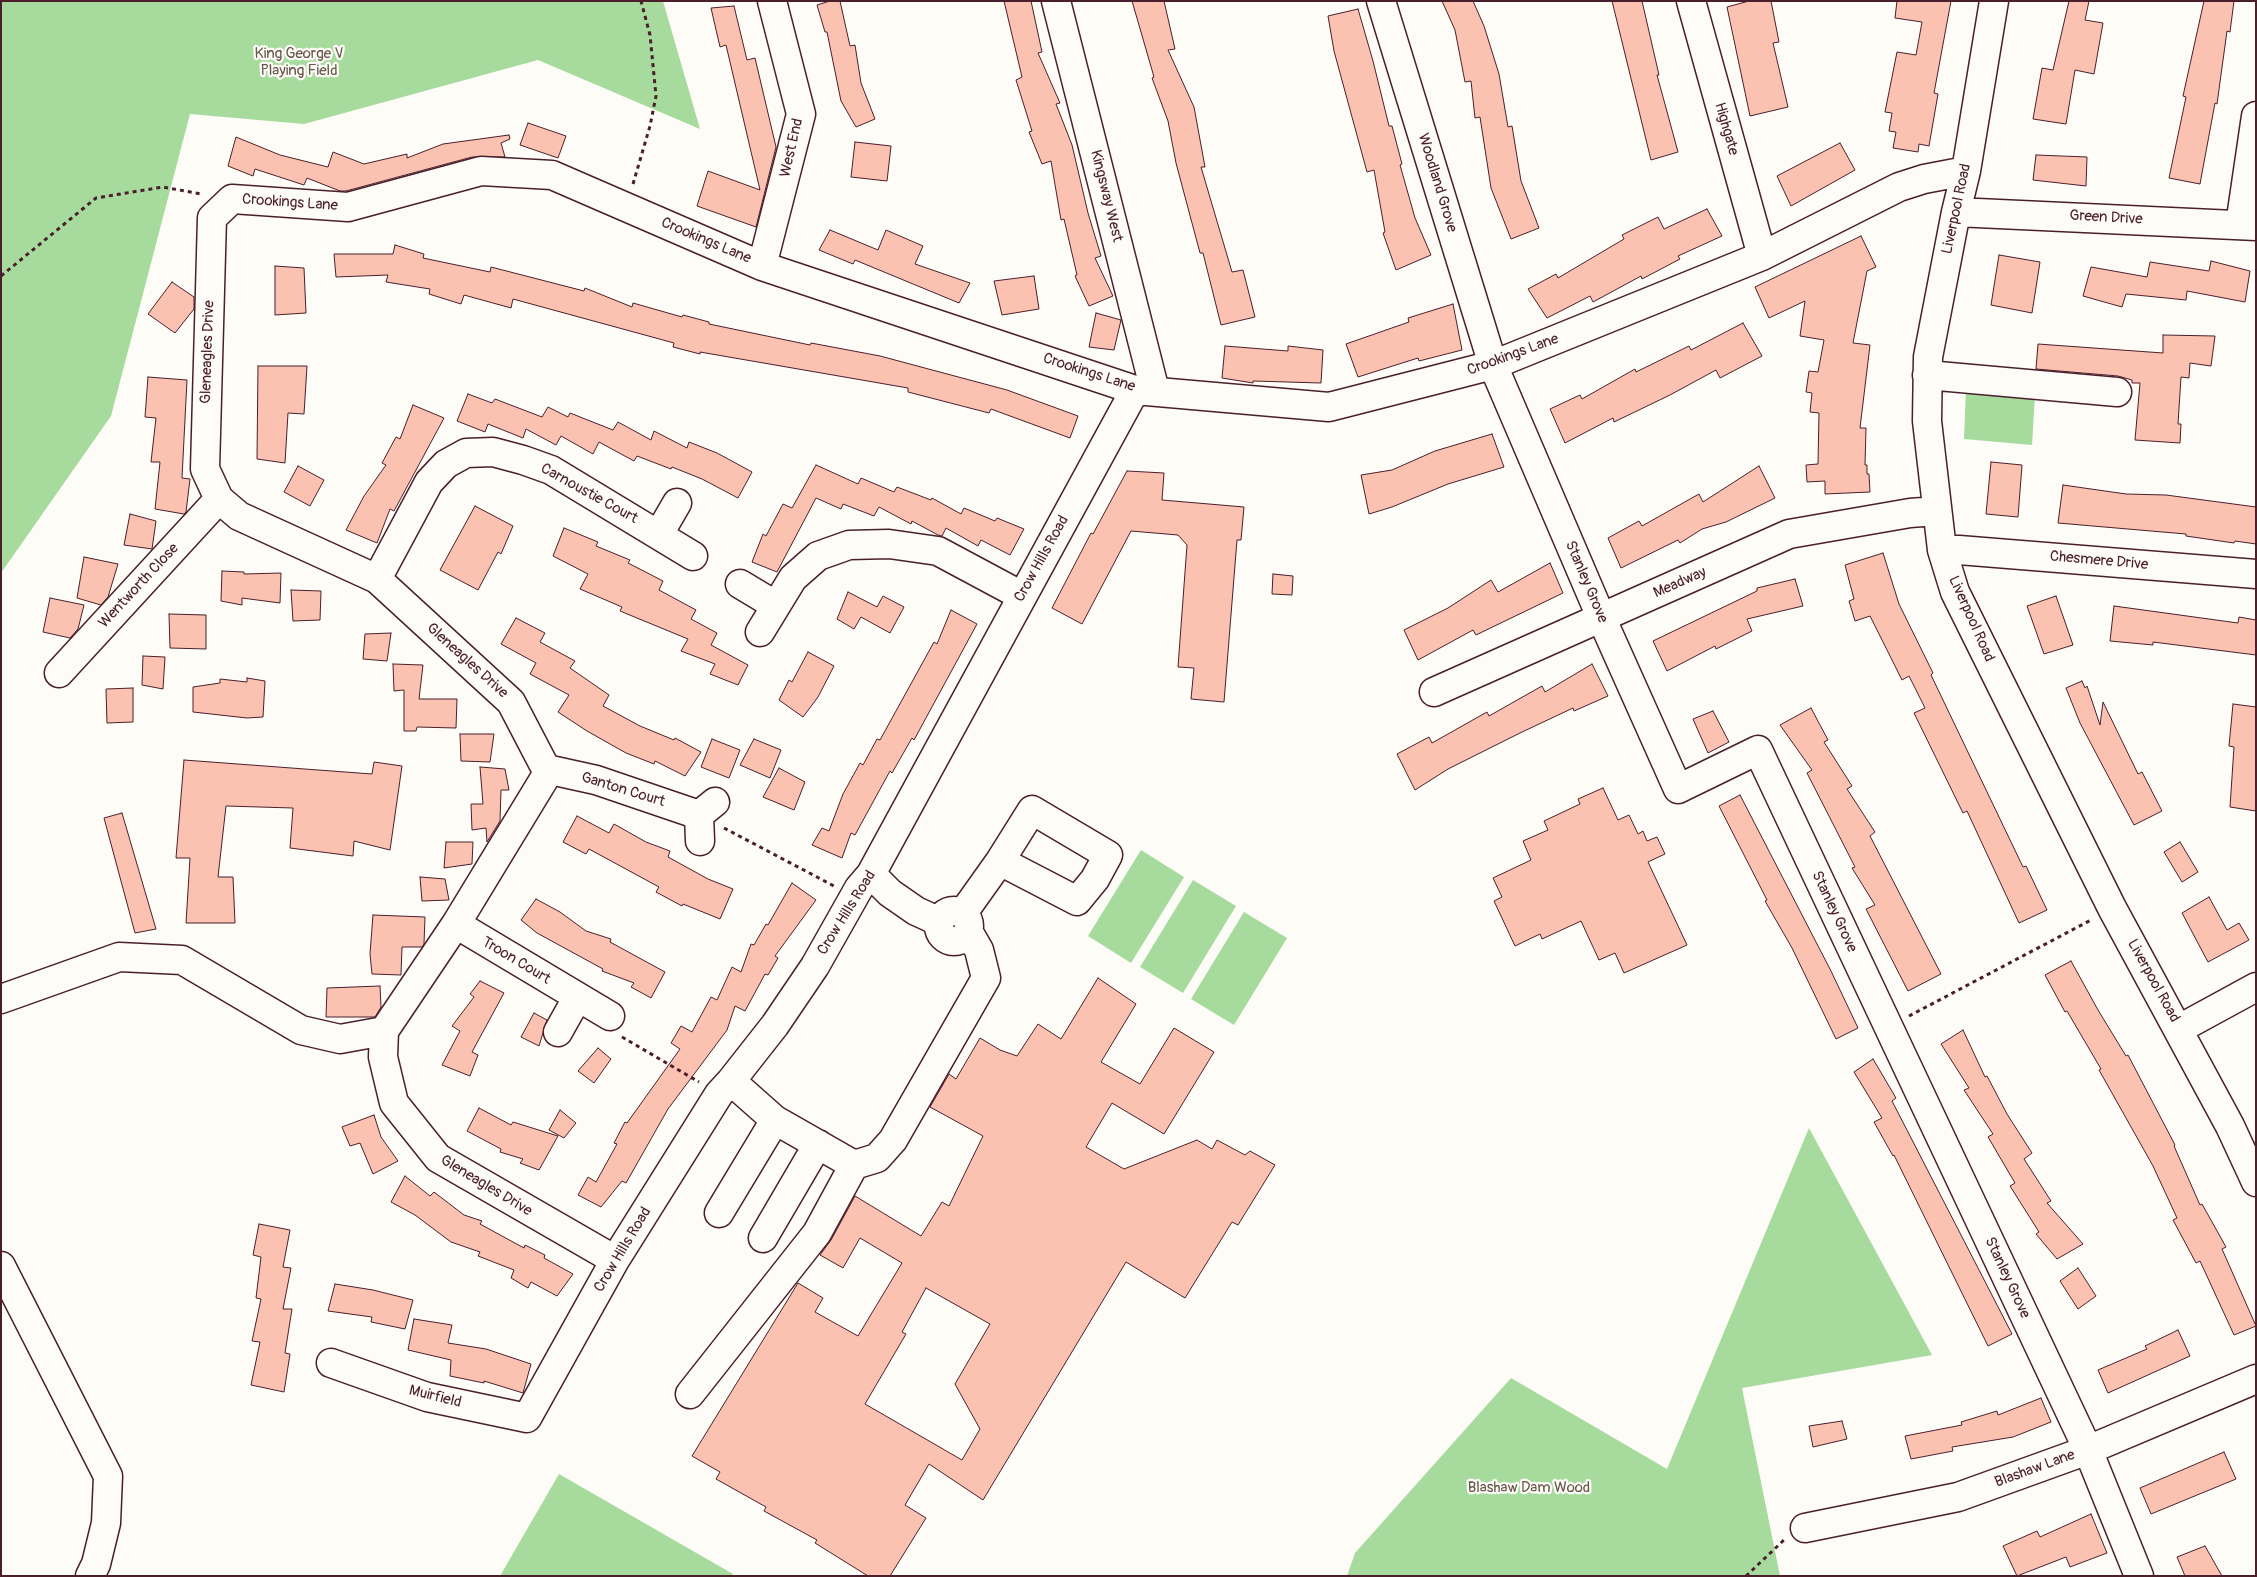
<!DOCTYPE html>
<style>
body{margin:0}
#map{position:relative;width:2257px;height:1577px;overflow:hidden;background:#fdfcf7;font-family:Pangolin,sans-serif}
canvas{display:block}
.frame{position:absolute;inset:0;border:2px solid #4a1f2b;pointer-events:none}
</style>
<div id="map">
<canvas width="2257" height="1577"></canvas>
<div class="frame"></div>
</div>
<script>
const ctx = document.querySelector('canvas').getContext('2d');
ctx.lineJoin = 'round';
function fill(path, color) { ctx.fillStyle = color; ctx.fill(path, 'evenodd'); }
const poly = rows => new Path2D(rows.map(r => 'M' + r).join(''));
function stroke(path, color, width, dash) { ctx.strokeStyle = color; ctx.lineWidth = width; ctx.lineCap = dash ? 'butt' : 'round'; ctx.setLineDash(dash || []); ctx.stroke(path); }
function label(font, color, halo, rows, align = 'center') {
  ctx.font = font + ' Pangolin,sans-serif'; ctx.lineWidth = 4.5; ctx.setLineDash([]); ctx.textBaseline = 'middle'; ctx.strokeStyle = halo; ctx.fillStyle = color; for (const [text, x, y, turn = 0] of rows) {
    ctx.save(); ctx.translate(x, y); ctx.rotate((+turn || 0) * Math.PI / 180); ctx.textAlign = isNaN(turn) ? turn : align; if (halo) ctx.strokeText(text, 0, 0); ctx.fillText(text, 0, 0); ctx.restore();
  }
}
const green = poly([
 [1,1,663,1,700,129,538,60,304,124,190,114,111,416,1,573],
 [1966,390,2035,395,2032,445,1964,439],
 [1141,850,1184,877,1131,963,1088,936],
 [1193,880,1236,906,1183,993,1140,967],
 [1244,912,1287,938,1234,1025,1191,999],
 [1809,1128,1932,1355,1742,1388,1780,1576,1347,1576,1355,1553,1511,1378,1667,1469],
 [559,1474,733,1574,731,1576,500,1576]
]);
const building = poly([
 [830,1,840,1,850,46,855,45,861,83,875,119,856,127,841,101,827,32,825,32,817,5,830,1],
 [1004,1,1031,1,1042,52,1038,53,1060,103,1056,104,1072,145,1088,213,1101,256,1095,258,1113,296,1089,306,1075,276,1077,275,1064,219,1061,220,1051,161,1042,164,1029,132,1032,131,1016,80,1022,77,1004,1],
 [1132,1,1164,1,1175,49,1168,50,1194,107,1205,167,1201,167,1232,272,1243,270,1255,317,1221,325,1203,253,1200,253,1176,163,1168,121,1152,78,1154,77,1132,1],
 [1442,1,1473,1,1484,26,1499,74,1508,127,1512,126,1521,181,1539,228,1511,239,1491,188,1480,117,1475,118,1471,81,1465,82,1455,30,1442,1],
 [1612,1,1642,1,1659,75,1657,75,1678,152,1651,160,1612,1],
 [1749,1,1771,1,1779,42,1773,43,1788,107,1750,116,1727,7,1749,1],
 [1897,1,1951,1,1934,93,1938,94,1929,146,1919,144,1918,152,1893,148,1896,132,1889,131,1892,113,1885,112,1897,52,1916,55,1922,22,1895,18,1897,1],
 [2069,1,2089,1,2085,20,2103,23,2094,74,2075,70,2066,124,2033,119,2042,68,2053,70,2069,1],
 [2204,1,2234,1,2230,32,2227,31,2217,104,2215,103,2200,184,2169,178,2186,97,2183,96,2204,1],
 [734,6,747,60,755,58,776,147,756,227,697,206,708,171,760,190,726,45,720,47,711,8,734,6],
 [1358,9,1373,61,1389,126,1392,126,1402,164,1400,165,1415,218,1431,255,1396,270,1383,233,1385,232,1374,170,1367,172,1334,51,1328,16,1358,9],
 [528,123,566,136,558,158,520,145,528,123],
 [509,135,510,139,501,143,505,157,472,157,346,191,340,191,307,178,304,185,255,169,253,176,228,166,236,137,280,155,328,167,333,152,364,164,407,154,407,158,443,144,509,135],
 [855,142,891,146,887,181,851,177,855,142],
 [1840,143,1855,170,1791,206,1777,176,1840,143],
 [2036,155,2087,157,2086,186,2033,180,2036,155],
 [1707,209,1722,236,1678,256,1680,259,1642,279,1641,276,1593,302,1590,296,1547,318,1528,289,1556,274,1558,278,1624,239,1622,235,1658,217,1664,229,1707,209],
 [830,230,878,250,886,230,923,246,915,264,970,283,959,303,855,260,853,264,819,250,830,230],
 [1861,236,1876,267,1867,271,1853,343,1870,345,1860,428,1866,428,1865,465,1867,465,1867,474,1869,474,1870,492,1825,494,1825,481,1807,482,1806,465,1818,464,1819,413,1810,412,1812,393,1806,392,1809,371,1818,372,1824,340,1800,336,1805,301,1769,318,1755,287,1861,236],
 [395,245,424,254,423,258,490,272,491,267,584,291,585,288,632,307,633,303,682,317,683,315,709,322,709,324,810,345,811,343,880,356,1007,390,1078,416,1070,438,991,409,989,413,908,392,908,388,700,352,700,354,673,347,674,343,513,299,511,308,464,295,461,304,429,294,430,289,386,282,388,275,336,277,334,254,393,254,395,245],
 [1999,255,2040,262,2032,313,1991,305,1999,255],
 [2211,261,2250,271,2245,302,2187,291,2186,300,2126,294,2122,307,2083,296,2091,267,2147,277,2150,262,2209,271,2211,261],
 [275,266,304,268,306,313,275,315,275,266],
 [1034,276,1039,309,1002,315,994,281,1034,276],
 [172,282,194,297,194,309,175,333,148,314,172,282],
 [1453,304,1462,350,1419,361,1418,358,1358,377,1346,344,1409,322,1408,318,1453,304],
 [1096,313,1121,320,1114,350,1089,347,1096,313],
 [1743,323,1762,356,1720,378,1716,370,1670,395,1614,422,1613,418,1565,443,1550,409,1580,395,1582,399,1635,369,1636,372,1689,346,1691,350,1743,323],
 [2163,335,2215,336,2211,366,2190,363,2189,378,2181,377,2178,424,2181,424,2180,443,2135,440,2140,383,2132,383,2132,380,2118,376,2036,369,2038,344,2163,353,2163,335],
 [1225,346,1288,351,1288,346,1323,350,1321,383,1253,381,1253,383,1222,378,1225,346],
 [258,366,307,366,304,414,288,413,285,463,257,459,258,366],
 [148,377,187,380,182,478,190,479,186,512,184,514,155,509,160,462,151,462,156,418,145,417,148,377],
 [468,394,492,403,495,399,542,417,548,407,568,417,570,413,613,430,618,422,651,440,654,431,687,448,689,442,717,453,752,472,738,498,702,479,672,467,671,469,637,456,634,461,599,442,593,454,561,436,556,445,526,429,523,438,488,424,485,432,457,421,468,394],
 [413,405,444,418,394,511,390,509,377,543,346,530,364,496,386,465,382,463,396,437,400,439,413,405],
 [1492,434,1504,467,1448,484,1392,507,1369,514,1361,475,1392,470,1435,451,1492,434],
 [1991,462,2022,465,2018,517,1986,514,1991,462],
 [816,465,858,484,861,478,894,492,897,487,931,500,932,498,961,514,964,508,995,521,997,518,1024,529,1010,555,981,540,978,546,946,528,942,536,938,535,912,521,911,524,879,507,874,516,843,504,841,509,816,498,777,572,752,562,763,534,766,536,783,504,792,508,816,465],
 [298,466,324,480,310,506,284,492,298,466],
 [1759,466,1775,498,1726,522,1702,529,1680,543,1678,540,1621,568,1608,538,1639,521,1642,526,1699,494,1703,502,1759,466],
 [1127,471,1164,473,1162,500,1244,507,1241,540,1237,540,1224,702,1191,699,1194,668,1178,667,1187,545,1178,535,1131,531,1082,624,1052,608,1091,533,1093,534,1127,471],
 [2063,485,2126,494,2166,495,2256,507,2256,544,2235,541,2234,543,2186,536,2186,534,2058,523,2063,485],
 [475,506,513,526,501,554,498,552,478,590,440,570,475,506],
 [130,514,156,521,152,549,124,545,130,514],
 [564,528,598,542,596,546,630,560,628,563,663,581,659,590,696,610,691,619,717,633,711,645,748,665,738,685,710,674,715,664,681,651,688,639,620,611,622,607,580,589,588,574,553,556,564,528],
 [1883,553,1899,604,1933,673,1931,675,2023,867,2026,866,2047,910,2019,923,1967,811,1963,813,1914,713,1925,708,1909,676,1902,680,1870,616,1855,621,1849,601,1854,599,1845,565,1883,553],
 [84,557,118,564,108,597,101,605,77,598,84,557],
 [1550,563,1563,593,1476,635,1473,630,1418,660,1404,630,1448,608,1491,580,1498,592,1550,563],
 [222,571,244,572,244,574,281,573,280,603,242,598,242,605,221,601,222,571],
 [1273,574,1293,576,1292,595,1272,594,1273,574],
 [1795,579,1803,606,1747,619,1752,631,1716,649,1715,646,1667,671,1653,641,1757,591,1757,588,1795,579],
 [291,590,321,591,320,620,293,621,291,590],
 [848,592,877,607,883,596,904,607,890,633,861,617,854,629,837,619,848,592],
 [2056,596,2073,645,2044,654,2027,606,2056,596],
 [50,598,84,605,78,629,70,638,43,632,50,598],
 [2114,606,2238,623,2239,617,2256,620,2256,655,2153,642,2153,645,2110,641,2114,606],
 [951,610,977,624,914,740,912,738,892,773,890,771,855,835,851,833,842,858,812,845,822,828,829,831,843,794,860,763,863,765,877,739,880,740,934,642,937,644,951,610],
 [169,614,206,615,206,649,170,648,169,614],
 [516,618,545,633,540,642,575,661,570,668,609,695,603,706,640,726,674,740,675,738,701,752,685,776,655,761,654,764,626,753,587,731,558,712,569,695,530,674,536,663,501,644,516,618],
 [391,633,387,661,363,659,365,634,391,633],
 [808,652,834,666,818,697,803,717,779,700,789,680,792,682,808,652],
 [143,656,165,657,163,689,142,685,143,656],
 [393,664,423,665,419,699,457,699,456,728,417,727,416,731,404,731,404,690,394,691,393,664],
 [1592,664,1608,696,1574,711,1573,708,1520,733,1448,769,1415,790,1397,754,1429,737,1432,743,1487,712,1489,716,1542,686,1545,692,1592,664],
 [247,678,265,681,263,717,247,718,193,712,193,687,220,683,220,679,247,682,247,678],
 [2082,681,2085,688,2087,686,2100,725,2103,702,2138,774,2142,772,2162,811,2134,825,2080,723,2066,688,2082,681],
 [133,688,133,722,107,723,106,689,133,688],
 [2233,704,2256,707,2256,811,2230,807,2234,747,2229,746,2233,704],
 [1811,708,1828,740,1824,742,1852,786,1847,789,1875,832,1870,836,1941,974,1908,991,1866,909,1875,905,1852,868,1855,867,1807,773,1812,770,1780,725,1811,708],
 [1713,711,1729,742,1708,753,1693,719,1713,711],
 [460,734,494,734,490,762,461,761,460,734],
 [712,739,740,750,729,778,701,767,712,739],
 [754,739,781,750,770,778,740,765,754,739],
 [184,760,372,774,374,762,402,766,390,850,354,841,353,856,290,848,293,808,226,806,218,877,233,877,235,923,186,923,190,858,176,858,184,760],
 [480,767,505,769,509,790,501,790,500,821,487,842,486,828,472,830,471,804,483,804,480,767],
 [779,768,805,782,794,810,763,797,779,768],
 [1603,788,1618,820,1629,815,1638,834,1643,831,1647,841,1657,837,1665,854,1648,862,1687,945,1624,973,1615,953,1599,960,1581,921,1542,939,1540,934,1515,946,1494,901,1502,897,1493,878,1531,860,1523,841,1548,830,1544,821,1580,804,1578,799,1603,788],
 [1740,795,1831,971,1858,1028,1836,1039,1792,948,1765,901,1767,900,1719,806,1740,795],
 [122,813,151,912,156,929,135,933,104,818,122,813],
 [577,816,609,833,614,824,646,842,670,851,668,857,708,879,733,889,720,919,683,904,682,906,656,892,659,887,589,849,586,854,563,842,577,816],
 [446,842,473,842,472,864,444,868,446,842],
 [2180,842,2198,872,2182,882,2164,852,2180,842],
 [420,877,445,879,449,900,422,901,420,877],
 [792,883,816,900,775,956,778,958,768,975,765,974,745,1011,735,1006,727,1030,668,1109,626,1183,622,1181,601,1207,578,1195,588,1177,596,1182,617,1144,614,1143,625,1122,627,1123,680,1049,671,1043,681,1026,692,1032,711,997,717,1000,732,967,741,972,751,944,754,945,766,924,768,925,792,883],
 [2209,897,2227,930,2239,923,2249,940,2208,962,2182,913,2209,897],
 [536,899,560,912,586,931,611,939,610,942,665,972,651,998,631,987,634,983,602,971,603,969,537,933,521,920,536,899],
 [373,915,425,917,424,944,422,947,402,947,401,975,372,974,370,954,373,915],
 [2071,961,2098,1010,2126,1056,2128,1055,2175,1145,2174,1146,2200,1205,2202,1204,2226,1247,2222,1249,2256,1326,2234,1335,2200,1261,2196,1263,2173,1220,2177,1218,2153,1166,2099,1070,2101,1069,2067,1011,2065,1012,2045,975,2071,961],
 [1098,978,1136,1004,1101,1062,1140,1084,1174,1028,1214,1052,1164,1134,1112,1103,1086,1147,1124,1169,1197,1140,1212,1149,1217,1140,1245,1155,1250,1151,1275,1165,1238,1225,1232,1222,1185,1298,1126,1262,983,1500,929,1464,905,1505,926,1518,890,1576,868,1576,815,1543,817,1540,764,1511,766,1507,716,1479,720,1472,692,1456,798,1283,823,1298,815,1312,858,1336,902,1263,860,1238,843,1268,820,1255,831,1240,855,1196,921,1236,942,1202,949,1206,983,1136,930,1107,949,1074,956,1079,980,1038,1000,1050,1017,1056,1038,1024,1061,1039,1098,978],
 [926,1288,990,1324,955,1384,980,1429,962,1460,865,1404,906,1334,902,1332,926,1288],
 [480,981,504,993,472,1052,478,1055,470,1076,442,1065,460,1031,452,1026,474,997,470,994,480,981],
 [380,986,381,1007,375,1017,326,1017,327,988,380,986],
 [534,1013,547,1020,539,1046,521,1037,534,1013],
 [1963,1030,1985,1077,1987,1076,2007,1114,2032,1153,2024,1159,2051,1201,2047,1203,2083,1244,2057,1259,2036,1234,2039,1232,2010,1186,2015,1183,1988,1137,1993,1134,1964,1090,1969,1088,1941,1044,1963,1030],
 [598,1048,611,1059,594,1083,578,1071,598,1048],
 [1873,1059,1896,1098,1892,1101,2012,1334,1988,1346,1894,1155,1893,1156,1874,1122,1882,1118,1854,1072,1873,1059],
 [479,1108,511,1125,513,1122,558,1136,539,1170,520,1163,523,1159,500,1152,501,1149,467,1131,479,1108],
 [560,1110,576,1123,564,1138,549,1130,560,1110],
 [374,1115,381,1137,398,1161,373,1174,360,1143,350,1146,342,1127,374,1115],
 [405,1176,430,1196,434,1192,464,1215,482,1221,480,1224,524,1248,525,1245,545,1255,544,1258,573,1274,557,1296,531,1282,528,1288,511,1278,514,1270,478,1256,480,1252,451,1242,415,1215,391,1202,405,1176],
 [259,1224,290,1230,283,1267,291,1268,283,1309,292,1309,285,1353,290,1354,284,1392,251,1385,260,1342,252,1341,261,1299,256,1298,261,1257,253,1255,259,1224],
 [2078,1268,2096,1296,2078,1309,2060,1281,2078,1268],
 [335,1284,373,1290,413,1300,405,1329,371,1322,372,1317,328,1311,335,1284],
 [414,1319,452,1325,448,1343,486,1349,531,1364,523,1393,484,1381,484,1383,450,1376,451,1360,408,1350,414,1319],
 [2178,1330,2190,1356,2108,1393,2098,1370,2147,1349,2145,1346,2178,1330],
 [2041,1398,2051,1422,2013,1437,1952,1447,1953,1451,1911,1459,1905,1436,1962,1425,1961,1422,1997,1411,1998,1415,2041,1398],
 [1842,1421,1847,1439,1813,1447,1809,1426,1842,1421],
 [2224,1452,2236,1479,2151,1514,2140,1488,2224,1452],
 [2091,1514,2107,1553,2070,1567,2066,1557,2017,1576,2003,1546,2037,1531,2040,1537,2091,1514],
 [2205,1546,2222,1576,2185,1576,2177,1557,2205,1546]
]);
const path = poly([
 [633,184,650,126,656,96,650,35,641,1],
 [1,276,96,198,163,187,201,194],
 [724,828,834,886],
 [1909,1016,2091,920],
 [622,1037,699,1082],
 [1746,1576,1785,1539]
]);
const minor = poly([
 [1056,1,1155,391],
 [1381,1,1493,365,1601,617,1678,789,1758,750,2088,1450,2139,1576],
 [1691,1,1762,256],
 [1994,1,1966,171,1956,212,1928,357,1927,421,1942,550,1955,592,2112,908,2230,1126,2256,1182],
 [1956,212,2256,226],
 [2240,225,2256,116],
 [762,266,801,114,772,1],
 [1927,375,2117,392],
 [659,534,677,503],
 [1942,550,1959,550,2256,574],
 [377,579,429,482,446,464,466,453,493,452,523,460,551,470,693,556],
 [740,584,775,605],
 [760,632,793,578,818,556,849,545,889,544,938,551,1022,596],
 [59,673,219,499],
 [1434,692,1789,534,1910,513,1936,511],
 [546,769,596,780,699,815],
 [700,841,699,815,715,802],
 [871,874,890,893,916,911,940,922],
 '939 926a15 15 0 1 1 30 0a15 15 0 1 1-30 0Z',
 [963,913,1000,861,1032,810,1108,855,1095,879,1077,901,1000,861],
 [456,924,610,1016],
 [1,999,119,957,182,960,301,1030,340,1039,384,1031],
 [2179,1029,2256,987],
 [558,1032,577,998],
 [731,1081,775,1120,854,1165,877,1158,893,1140,986,978,979,950,968,931],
 [719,1213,775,1120],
 [763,1238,818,1144],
 [615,1260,438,1158,394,1103,383,1057,384,1031,456,924,546,776,546,769,511,702,377,579,239,516,219,499,205,469,212,218,232,199,348,207,481,171,552,175,762,266,1135,390,1329,407,1493,365,1762,256,1899,187,1924,179,1966,171],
 [1,1266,108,1476,106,1523,96,1564,90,1576],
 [331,1363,427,1397,527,1418,615,1260,719,1094,731,1081,775,1025,815,966,859,888,871,874,1135,390],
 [690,1394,817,1233,854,1165],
 [1805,1528,1958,1497,2088,1450,2256,1379]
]);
const parkNames = [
 ["King George V",299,54],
 ["Playing Field",299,71],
 ["Blashaw Dam Wood",1529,1488]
];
const streetNames = [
 ["Highgate",1726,129,74],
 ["West End",792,148,-77],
 ["Woodland Grove",1437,183,73],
 ["Kingsway West",1106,196,76],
 ["Crookings Lane",290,203,4],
 ["Liverpool Road",1957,209,-78],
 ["Green Drive",2106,218,3],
 ["Crookings Lane",706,241,23],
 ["Gleneagles Drive",208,352,-88],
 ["Crookings Lane",1513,355,-20],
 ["Crookings Lane",1089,373,18],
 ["Carnoustie Court",589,494,29],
 ["Crow Hills Road",1042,559,-61],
 ["Chesmere Drive",2099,561,5],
 ["Stanley Grove",1586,582,67],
 ["Meadway",1680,583,-24],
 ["Wentworth Close",139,586,-47],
 ["Liverpool Road",1971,619,66],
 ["Gleneagles Drive",467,661,42],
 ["Ganton Court",623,790,17],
 ["Stanley Grove",1834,912,65],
 ["Crow Hills Road",847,913,-58],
 ["Troon Court",516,961,31],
 ["Liverpool Road",2153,981,61],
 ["Gleneagles Drive",486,1186,31],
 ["Crow Hills Road",623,1250,-59],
 ["Stanley Grove",2007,1278,65],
 ["Muirfield",435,1397,14],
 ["Blashaw Lane",2035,1469,-20]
];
fill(green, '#a7db9d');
fill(building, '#fbc2b1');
stroke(building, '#4a1f2b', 1);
stroke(minor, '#4a1f2b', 31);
stroke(path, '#4a1f2b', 3, [4, 4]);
stroke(minor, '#fdfcf7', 28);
label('15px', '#66574d', '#fdfcf7', parkNames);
label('15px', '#4a1f2b', '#fdfcf7', streetNames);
</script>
